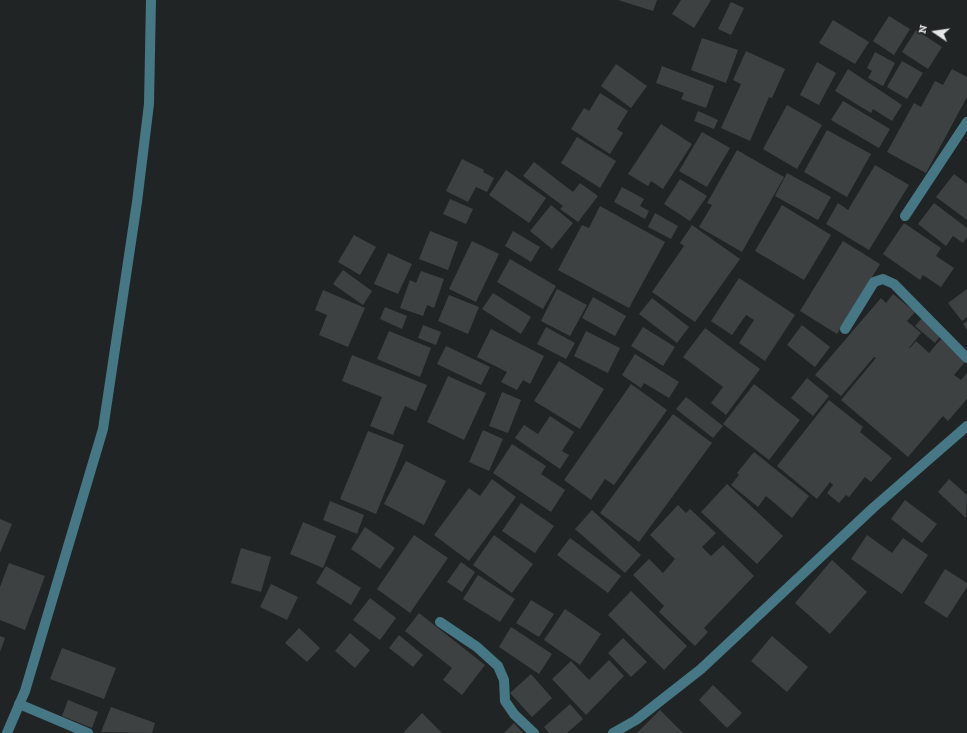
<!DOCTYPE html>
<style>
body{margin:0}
#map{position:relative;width:967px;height:733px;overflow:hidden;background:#212425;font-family:"Zilla Slab",serif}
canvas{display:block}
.north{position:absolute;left:915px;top:12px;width:40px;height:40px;-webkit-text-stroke:3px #212425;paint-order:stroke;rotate:283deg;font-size:11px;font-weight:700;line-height:16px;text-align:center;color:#e5e7e7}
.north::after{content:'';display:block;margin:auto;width:14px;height:18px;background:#e5e7e7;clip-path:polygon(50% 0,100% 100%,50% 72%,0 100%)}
</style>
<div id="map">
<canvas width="967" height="733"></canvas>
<div class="north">N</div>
</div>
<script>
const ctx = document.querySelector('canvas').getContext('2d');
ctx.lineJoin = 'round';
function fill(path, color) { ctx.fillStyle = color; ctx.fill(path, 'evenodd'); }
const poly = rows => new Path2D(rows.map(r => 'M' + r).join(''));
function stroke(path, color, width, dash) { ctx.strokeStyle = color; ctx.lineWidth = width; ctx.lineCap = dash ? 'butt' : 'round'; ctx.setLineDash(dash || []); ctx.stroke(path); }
const building = poly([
 [618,0,657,0,653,11],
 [681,0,711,0,694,28,672,14],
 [731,2,744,8,731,35,718,29],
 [889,16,910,29,894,55,873,41],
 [833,20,869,42,855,64,819,43],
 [916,30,942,47,928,69,902,52],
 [702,38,738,50,726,83,691,70],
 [746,51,785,69,772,98,769,97,750,141,721,128,741,84,733,80],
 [875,52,895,63,883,86,868,78,872,71,867,68],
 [902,61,923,73,907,99,887,87],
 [817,62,836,73,819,105,800,95],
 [616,64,647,86,631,108,601,86],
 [662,66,714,86,706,108,681,99,684,93,656,83],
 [848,69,902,105,892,121,873,109,871,113,835,91],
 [952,69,967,77,967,97,926,173,887,152,914,103,921,107,935,81,943,85],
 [600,93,628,111,617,129,623,133,610,154,571,129,584,108,589,111],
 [843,101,890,129,879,148,831,120],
 [787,105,822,125,797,169,763,149],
 [698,111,718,120,714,129,694,121],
 [661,124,692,144,663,189,651,181,648,186,628,174],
 [827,130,871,154,847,197,804,172],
 [702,132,730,148,707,187,679,171],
 [577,137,616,161,600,188,561,163],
 [737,150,784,177,742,252,699,227,712,205,707,203],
 [462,159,484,170,483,172,494,178,487,192,476,187,468,202,446,191],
 [534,162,573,192,580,183,598,196,578,222,560,209,563,206,523,176],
 [875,165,909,185,869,250,826,224,838,203,848,210],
 [506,170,546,198,529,223,489,195],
 [787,173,831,197,818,220,775,196],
 [954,174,967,184,967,220,936,197],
 [680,179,707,196,690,221,664,204],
 [622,187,644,199,640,206,649,211,645,219,614,202],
 [450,199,473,209,466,224,443,214],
 [934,203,967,228,967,237,963,243,953,236,946,246,918,224],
 [551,205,573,223,552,249,530,231],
 [782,205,831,235,804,280,755,251],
 [600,206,665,242,629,308,558,270,582,225,589,228],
 [655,213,678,226,671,239,648,227],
 [904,223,941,248,936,256,954,268,941,287,923,275,920,280,883,254],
 [692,225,740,259,695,322,652,292,684,246,680,243],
 [430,231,458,242,448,270,419,259],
 [513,231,540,247,531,262,505,246],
 [354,235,376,247,360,275,338,262],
 [472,241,499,254,476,302,449,289],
 [843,241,880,264,837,334,800,311],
 [388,253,412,264,398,294,374,284],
 [510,259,556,286,543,309,497,282],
 [343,270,372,291,363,305,333,284],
 [421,271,444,279,434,308,427,305,423,316,400,308,410,280,416,283],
 [739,278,795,315,765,361,739,343,754,320,746,315,732,335,711,321],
 [557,289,587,305,570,336,541,321],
 [967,289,967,317,962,321,948,303],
 [323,290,365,308,348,347,319,335,327,315,315,310],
 [493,293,531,317,521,334,482,309],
 [893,294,915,312,907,321,921,333,909,348,910,348,916,341,929,353,941,339,966,361,954,375,961,380,967,373,967,399,948,421,943,416,908,457,841,400,876,358,874,357,841,396,815,375,881,298,886,303],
 [449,295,479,307,468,334,438,321],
 [593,297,626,316,615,336,582,318],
 [652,298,689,327,677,343,639,314],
 [385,307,407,316,402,329,380,319],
 [922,318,942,334,935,343,915,326],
 [967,321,967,330,963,324],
 [423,325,441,332,436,345,418,338],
 [802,325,830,347,815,367,787,345],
 [546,327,575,343,566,359,537,344],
 [643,327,675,347,663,366,631,346],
 [705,328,760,369,726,415,711,403,723,387,683,357],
 [491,329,544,356,530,384,523,380,517,390,501,382,507,372,477,357],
 [389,331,431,348,420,377,377,359],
 [586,331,620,348,608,373,574,356],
 [446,346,490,367,481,385,437,364],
 [635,354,679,382,669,398,644,383,641,388,622,375],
 [352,355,427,385,416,411,405,406,393,435,370,426,382,397,342,381],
 [559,361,604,389,580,429,534,401],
 [448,376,486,393,464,440,427,422],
 [807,378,829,396,813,416,791,398],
 [631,384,667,410,614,485,605,479,591,500,564,480],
 [754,384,800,420,769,460,723,424],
 [502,392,521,400,508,433,489,426],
 [686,397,723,426,713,438,676,409],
 [829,400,863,427,860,432,892,458,871,482,865,477,849,497,846,495,839,503,827,493,833,485,830,482,817,499,777,466],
 [673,414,712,443,639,542,600,513],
 [550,416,574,432,562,451,569,455,560,469,515,438,524,425,538,434],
 [483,430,503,439,489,471,469,462],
 [368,431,404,445,376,514,340,499],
 [512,444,546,466,541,474,565,490,551,512,493,473],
 [754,452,809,496,792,518,766,496,758,507,731,485,739,475,737,473],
 [406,461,446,481,424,525,384,504],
 [492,479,516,497,469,561,434,535,469,488,480,496],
 [949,479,967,495,966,518,938,492],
 [727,484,783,536,757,564,701,512],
 [905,500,937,524,922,543,891,519],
 [330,501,364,515,357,534,323,520],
 [521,503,554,526,535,553,502,531],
 [678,505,686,513,690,509,716,533,702,547,711,556,723,545,754,576,704,628,708,632,695,646,659,612,664,606,633,575,649,559,663,573,675,559,650,535],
 [592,510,641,555,625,573,575,529],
 [0,519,12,524,0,553],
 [303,522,336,536,323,568,290,554],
 [365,527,395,548,380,569,351,549],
 [414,535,448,558,410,613,377,589],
 [494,535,533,564,512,593,473,565],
 [867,535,892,553,903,538,928,555,902,594,851,559],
 [570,538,621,576,608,593,557,555],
 [241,548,271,557,261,592,231,583],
 [832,560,867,592,830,634,795,603],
 [461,562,475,572,462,592,447,582],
 [9,563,45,576,25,630,0,620,0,587],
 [326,566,361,588,351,605,316,583],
 [945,569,967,583,967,587,947,618,924,603],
 [478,575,515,599,500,622,463,599],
 [271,584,298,597,287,620,260,607],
 [631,591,687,646,664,670,608,615],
 [370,598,396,618,380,640,353,620],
 [531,600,554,614,539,637,516,623],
 [565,609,601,634,580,665,544,640],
 [419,613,485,665,462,695,443,680,452,668,405,631],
 [511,627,552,654,539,674,499,647],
 [299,628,320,648,307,662,285,643],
 [350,633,370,650,355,668,335,651],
 [399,635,423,655,413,667,389,648],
 [0,636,5,638,0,652],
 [772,636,808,667,787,692,751,661],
 [623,638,647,662,631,677,608,653],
 [62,648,116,668,104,699,50,679],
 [609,660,624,676,586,715,552,679,571,661,589,680],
 [531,674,552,698,532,717,510,693],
 [713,685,742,713,727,728,699,700],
 [68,700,98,712,92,728,62,716],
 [570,704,583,719,567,733,549,733,544,727],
 [111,707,155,723,152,733,101,732],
 [660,710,683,733,637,733],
 [422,713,442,733,403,733],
 [514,723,523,733,504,733]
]);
const minor = poly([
 [905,216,967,122],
 [845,329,874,282,883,279,894,284,967,358],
 [440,622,477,647,498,666,504,680,505,701,514,714,534,733],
 [19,704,88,733],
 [7,733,25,691,103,429,137,202,149,104,151,0],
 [613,733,636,720,701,669,873,508,967,426]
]);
fill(building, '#3e4142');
stroke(minor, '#467784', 10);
</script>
